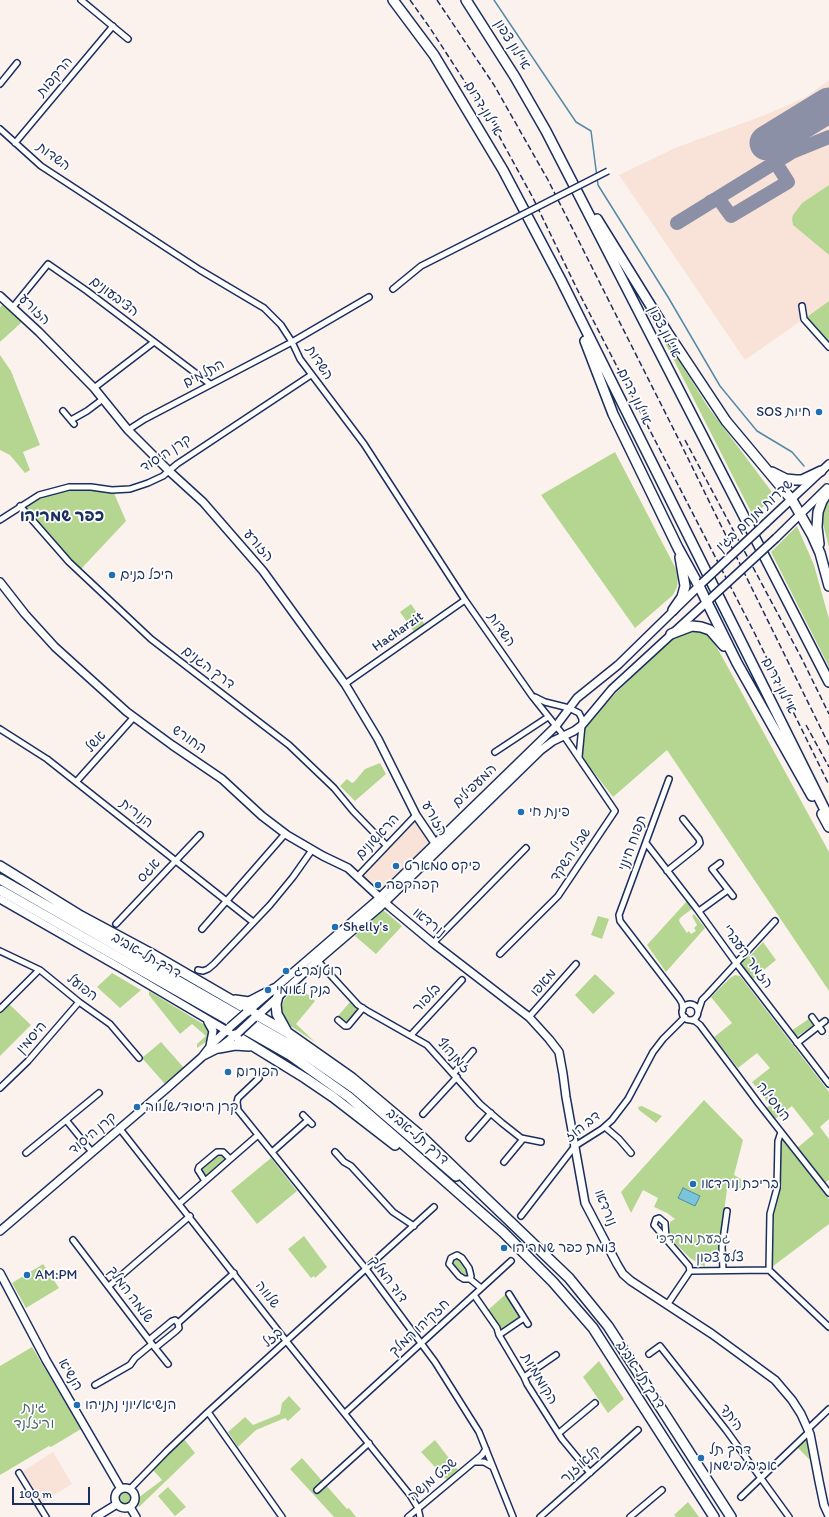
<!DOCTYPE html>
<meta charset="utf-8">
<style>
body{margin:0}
#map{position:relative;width:829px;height:1517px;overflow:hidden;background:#fcf2ed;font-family:Itim,sans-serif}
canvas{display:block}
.scale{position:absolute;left:12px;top:1487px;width:78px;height:18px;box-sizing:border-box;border:2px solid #1b2f5e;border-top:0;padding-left:5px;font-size:12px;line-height:14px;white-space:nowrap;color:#1b2f5e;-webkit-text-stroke:3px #fff;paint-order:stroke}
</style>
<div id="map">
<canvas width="829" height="1517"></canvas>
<div class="scale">100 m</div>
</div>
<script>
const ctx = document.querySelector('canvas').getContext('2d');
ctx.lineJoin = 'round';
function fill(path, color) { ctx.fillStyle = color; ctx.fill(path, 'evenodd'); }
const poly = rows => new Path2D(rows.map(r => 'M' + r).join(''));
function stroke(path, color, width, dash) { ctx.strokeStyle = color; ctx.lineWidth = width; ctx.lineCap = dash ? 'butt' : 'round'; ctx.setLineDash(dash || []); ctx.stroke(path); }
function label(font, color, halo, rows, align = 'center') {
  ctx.font = font + ' Itim,"Playpen Sans Hebrew",sans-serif'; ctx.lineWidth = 3.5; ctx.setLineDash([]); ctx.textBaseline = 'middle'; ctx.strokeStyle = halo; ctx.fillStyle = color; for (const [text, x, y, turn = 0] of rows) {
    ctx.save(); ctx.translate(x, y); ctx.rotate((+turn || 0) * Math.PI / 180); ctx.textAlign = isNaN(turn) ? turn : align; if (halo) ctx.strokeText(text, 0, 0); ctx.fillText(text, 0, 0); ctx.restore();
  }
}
const built = poly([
 [829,80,829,185,802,203,793,215,793,225,829,255,829,301,745,360,619,175,675,148,765,115,806,97],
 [415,817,431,841,378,892,361,875],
 [53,1452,72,1484,42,1503,23,1471]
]);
const green = poly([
 [829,185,829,255,793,225,792,219,793,215,802,203],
 [829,301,829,345,804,319],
 [3,304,22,322,0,342,0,307],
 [652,317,708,407,775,496,753,516],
 [0,355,11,371,40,445,23,452,30,470,25,473,10,455,0,450],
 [615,452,676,569,678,577,677,587,673,595,635,628,541,495],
 [70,489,99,489,114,493,126,521,81,569,71,560,24,507,40,497],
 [102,510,103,517,78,519,78,511],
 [829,499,829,547,822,520,825,504],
 [797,526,814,565,829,619,829,667,771,552],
 [411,604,425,625,415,633,400,612],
 [698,630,709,634,725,662,829,852,829,991,667,750,613,797,582,757,585,727,611,698,672,637,683,631],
 [380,763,386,774,355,801,340,786,347,779,352,783,355,781,365,769],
 [687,901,692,909,681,917,679,920,680,923,687,933,689,931,691,934,696,931,694,928,697,925,692,916,694,914,705,928,666,972,647,945],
 [382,909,402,926,376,954,355,936],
 [598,916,609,919,602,939,591,935],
 [763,942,776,960,753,979,740,962,746,955,749,957],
 [112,973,141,990,120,1008,97,987],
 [595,974,615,993,593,1014,575,995],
 [735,975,740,976,829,1092,829,1119,820,1127,829,1139,829,1180,825,1183,797,1148,814,1134,792,1106,775,1119,766,1108,770,1105,752,1082,770,1068,757,1053,738,1068,714,1037,732,1023,711,997,730,978],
 [297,985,315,1001,296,1024,315,1042,286,1023,279,1011,284,1000],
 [149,991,203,1024,208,1028,209,1033,207,1041,197,1048,197,1044,206,1036,192,1024,180,1034,149,995],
 [350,1002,358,1010,347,1023,338,1016],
 [9,1004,31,1025,0,1056,0,1013],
 [810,1018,813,1022,813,1026,796,1037,791,1031],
 [161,1042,184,1068,165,1084,142,1058],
 [704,1100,743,1140,734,1175,741,1179,741,1188,727,1189,719,1252,704,1255,705,1267,690,1258,669,1237,670,1222,675,1219,667,1213,654,1207,658,1198,643,1190,631,1213,621,1192],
 [642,1106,662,1116,656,1123,639,1110,638,1107],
 [782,1140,784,1141,829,1199,829,1224,772,1267,774,1213,780,1189,781,1156,779,1150,780,1141],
 [216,1155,224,1156,225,1161,210,1175,204,1175,200,1170,201,1167],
 [271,1158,297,1191,257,1224,231,1191],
 [304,1236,327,1267,315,1278,314,1276,311,1278,288,1249],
 [456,1258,464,1265,467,1272,468,1276,463,1275,453,1266,452,1261],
 [43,1264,59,1288,26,1308,12,1283],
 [506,1294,519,1316,517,1320,504,1329,500,1328,488,1310],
 [32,1347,81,1429,51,1447,49,1446,0,1475,0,1366],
 [599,1361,624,1399,608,1413,583,1377],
 [289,1396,301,1409,288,1421,285,1418,256,1430,238,1447,228,1432,245,1417,253,1425,280,1414,282,1403],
 [184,1439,195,1453,139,1507,137,1503,138,1498,162,1480,153,1470],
 [435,1440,458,1470,447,1480,421,1452],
 [805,1441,808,1441,812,1456,809,1459,797,1447],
 [302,1458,347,1509,349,1508,356,1517,334,1517,290,1469],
 [168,1487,186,1507,175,1516,158,1496],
 '119 1498a6 6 0 1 1 12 0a6 6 0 1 1-12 0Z',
 [688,1502,699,1517,676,1517,674,1515]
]);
const water = poly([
 [683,1188,700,1196,695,1206,678,1198,683,1188]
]);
const stream = poly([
 [494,0,576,122,591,131,598,185,668,297,720,386,757,431,792,452,804,466]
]);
const taxiway = poly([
 [710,202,718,198,731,216,788,182,772,157,767,143],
 [677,223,792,152,829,137]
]);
const runway = poly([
 [767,143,829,105]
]);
const street = poly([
 [81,0,128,39],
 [0,84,17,63],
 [0,129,41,166,200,270,264,308,281,325,292,342,300,359,364,444,465,600,532,696,564,736,615,811,558,896,500,954],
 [15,143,113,26],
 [393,289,421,266,506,223],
 [802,306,804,319,829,347],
 [13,307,48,264,87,291,210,384],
 [94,388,154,342],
 [63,411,74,424],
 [71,420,87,411,103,399],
 [128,430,145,419,292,342,369,297],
 [20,506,69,562,151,639,289,745,334,788,353,811,386,845],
 [0,520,39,495,69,487,91,487,112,490,130,489,148,483,163,476,177,464,311,375],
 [345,684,465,600],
 [535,697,545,702,569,708,579,713,582,719,582,725,579,757],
 [0,729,47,759,253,922],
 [495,752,548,717],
 [669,779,619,915,620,921,679,998,682,1003,683,1010],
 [76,782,134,717],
 [646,843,697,909,736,963,829,1084],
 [720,863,712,869,733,896],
 [667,871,697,847,700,843,699,839,683,819],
 [358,876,416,815],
 [699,911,728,890],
 [116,924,200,835],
 [202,929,285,834],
 [433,943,526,848],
 [0,951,40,970,79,1002,110,1024,139,1058],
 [316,959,358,1005,369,1012,427,1045,480,1104,502,1123,521,1138,541,1142],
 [198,970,203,971,208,969,214,964,270,905,293,877,312,850],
 '682 1012a8 8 0 1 1 16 0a8 8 0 1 1-16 0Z',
 [0,1009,39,970],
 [698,1012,702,1000,707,995,775,921],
 [529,1017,576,964],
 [812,1017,822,1031],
 [338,1020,345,1026,348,1026,363,1008],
 [691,1020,695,1021,700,1025,759,1104,829,1193],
 [411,1035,462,980],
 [797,1043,825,1021],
 [454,1073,473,1051],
 [259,1078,238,1098,237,1102,238,1110,366,1269,435,1362,479,1432,513,1517],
 [0,1088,28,1061,79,1002],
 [423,1114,457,1077],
 [303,1115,312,1124],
 [66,1120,92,1152],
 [605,1127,619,1139,631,1153],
 [120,1129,287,1342,410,1495,418,1508,420,1517],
 [781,1132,778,1141,777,1188,770,1214,769,1270,829,1327],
 [469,1138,491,1113],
 [272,1152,308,1120],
 [335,1152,344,1162,351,1166,393,1212,414,1226],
 [26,1153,99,1093],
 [504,1162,523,1139],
 [205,1181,198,1170,199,1167,217,1152,223,1152,230,1159],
 [180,1203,258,1135],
 [521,1216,575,1146,602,1129,612,1120,628,1099,653,1052,663,1039,685,1017],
 [666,1238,665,1223,659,1218,656,1219,654,1225,689,1266,690,1271],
 [73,1240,152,1344,168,1364],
 [723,1270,722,1247,727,1211],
 [470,1279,471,1276,469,1268,462,1258,457,1255,451,1258,449,1264,459,1276,464,1279,470,1279,481,1288],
 [109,1286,190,1216],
 [509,1294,528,1324],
 [474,1295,497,1328,499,1335,524,1377,527,1384,562,1439,590,1473],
 [667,1305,690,1271,769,1270],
 [499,1335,524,1318],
 [149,1340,172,1321,175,1320,178,1323,234,1273],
 [155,1348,176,1331,179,1328,178,1323],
 [649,1354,660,1346,726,1430,789,1517],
 [524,1377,556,1355],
 [95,1385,130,1365,135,1358,152,1344],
 [208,1412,282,1517],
 [345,1413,511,1261],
 [808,1429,829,1409],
 [559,1433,595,1403],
 [475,1462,484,1462,493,1467],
 [19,1473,46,1517],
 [130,1489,167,1451,208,1412,434,1207],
 [317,1490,369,1443],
 [741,1497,809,1432],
 [408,1517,482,1455,486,1449],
 [540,1517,638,1430],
 [630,1517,662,1490]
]);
const secondary = poly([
 [0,296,39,332,94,388,128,430,169,471,203,502,263,571,345,684,378,739,416,815,435,843,435,851,432,856],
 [766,523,829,464],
 [776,538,827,488],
 [0,582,25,614,55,647,127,712,172,745,222,779,262,816,287,835,323,856,348,868,390,907,433,943,529,1017,549,1039,559,1052,563,1074,566,1097,585,1203,617,1264,623,1274,631,1281,712,1334,775,1380,792,1400,801,1414,810,1434,819,1481,824,1505,829,1516],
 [0,899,124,970,229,1032],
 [246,1013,376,901,556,726,577,698,618,665,702,583],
 [255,1018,317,961,380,907,541,750,553,741,574,731,582,725,612,689,710,599],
 [208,1022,213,1031,210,1046],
 [205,1055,219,1048,238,1033],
 [0,1231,166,1089,202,1057,213,1043,230,1027],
 [0,1273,46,1360,121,1489],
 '115 1498a10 10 0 1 1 20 0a10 10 0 1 1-20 0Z',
 [130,1507,136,1517],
 [96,1517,117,1504]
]);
const highway = poly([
 [393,0,434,55,503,170,561,280,829,818],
 [466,0,515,77,546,131,829,682],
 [597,219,667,332,726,421,792,500,812,535,820,553,829,586],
 [585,341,613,414,678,548,699,586,737,663,812,796],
 [772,472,786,479,796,480,802,480,821,471],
 [819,544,817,527,818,512,822,501,829,490],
 [673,610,682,597,685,586,680,557],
 [671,634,692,626,701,627,710,630,724,646],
 [822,814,829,827],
 [0,866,81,916,150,953,288,1033,352,1078,421,1136,569,1278,608,1326,731,1517],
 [0,879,297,1049,355,1089,456,1176],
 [0,890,290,1055,349,1097,411,1151,503,1232,553,1282,593,1328,714,1517],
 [278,996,276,1004,277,1014,287,1032],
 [235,1000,249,1002,274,989],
 [235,1035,305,1078,333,1097,395,1145],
 [219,1048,235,1045,249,1046]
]);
const rail = poly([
 [410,0,430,28,493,125,533,198,577,289,755,634,829,785],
 [437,0,494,85,548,180,675,432,829,745],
 [685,440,802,659,829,714],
 [806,725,829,767]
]);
const streetBridge = poly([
 [506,223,608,171]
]);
const secondaryBridge = poly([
 [702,583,766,523],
 [711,598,776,538],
 [230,1027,246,1013],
 [238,1033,254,1018]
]);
const markers = [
 [819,412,4,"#1f6fb2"],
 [112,575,4,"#1f6fb2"],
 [521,812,4,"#1f6fb2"],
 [396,866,4,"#1f6fb2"],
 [378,885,4,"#1f6fb2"],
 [335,927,4,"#1f6fb2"],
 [286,971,4,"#1f6fb2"],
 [268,990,4,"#1f6fb2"],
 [228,1072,4,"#1f6fb2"],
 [137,1107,4,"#1f6fb2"],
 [693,1184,4,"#1f6fb2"],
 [504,1248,4,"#1f6fb2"],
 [27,1275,4,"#1f6fb2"],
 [77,1405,4,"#1f6fb2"],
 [701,1458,4,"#1f6fb2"]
];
const streetNames = [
 ["איילון צפון",512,45,58],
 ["הרקפות",55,77,-50],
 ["איילון דרום",483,109,59],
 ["השדות",53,157,36],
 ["הציבעונים",114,297,37],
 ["הזורע",34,310,44],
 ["איילון צפון",664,332,63],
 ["השדות",319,363,57],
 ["התלמים",204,374,-28],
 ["איילון דרום",634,397,64],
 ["קרן היסוד",166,454,-33],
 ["שדרות מנחם בגין",755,516,-43],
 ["הזורע",258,546,49],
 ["השדות",501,630,55],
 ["Hacharzit",398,632,-35],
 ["דרך הגנים",208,668,37],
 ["איילון דרום",779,686,63],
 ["החורש",189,740,35],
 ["אשל",96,742,-48],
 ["המעפילים",475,786,-44],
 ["הנורית",136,814,38],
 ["הזורע",434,819,60],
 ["הראשונים",378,837,-47],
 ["תפוח חינני",633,843,-70],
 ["שביל השקד",571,855,-56],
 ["אגס",149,871,-47],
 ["נורדאו",429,923,39],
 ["דרך תל-אביב",146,956,30],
 ["הזמר העברי",747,957,54],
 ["מאפו",544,983,-49],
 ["הפועל",82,988,38],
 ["בלפור",427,999,-47],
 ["היסמין",32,1038,-49],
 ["זמנהוף",453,1056,48],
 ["המסילה",773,1102,52],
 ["דב הוז",583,1127,-38],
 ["קרן היסוד",93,1134,-40],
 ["דרך תל-אביב",417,1137,41],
 ["נורדאו",605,1208,68],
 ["צלע צפון",720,1258,-1],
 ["דוד המלך",388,1280,53],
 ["שלמה המלך",130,1295,53],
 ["שלווה",267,1295,52],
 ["חזקיהו המלך",420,1328,-43],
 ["בזל",273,1338,-42],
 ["הנשיא",70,1375,60],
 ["דרך תל-אביב",640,1375,57],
 ["הקוממיות",539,1379,59],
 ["היתד",731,1418,53],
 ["קלאוזנר",581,1465,-42],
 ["שבט מנשה",433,1480,-40]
];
const poiNames = [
 ["SOS חיות",811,412,"right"],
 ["היכל בנים",120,575],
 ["פינת חי",529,812],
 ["פיקס סמארט",404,866],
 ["קפהקפה",386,885],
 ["Shelly's",343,927],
 ["רוטנברג",294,971],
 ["בנק לאומי",276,990],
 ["הפורום",236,1072],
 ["קרן היסוד/שלווה",145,1107],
 ["בריכת נורדאו",701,1184],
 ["צומת כפר שמריהו",512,1248],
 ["AM:PM",35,1275],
 ["הנשיא/יוני נתניהו",85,1405],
 ["דרך תל",709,1450],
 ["אביב/פישמן",709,1466]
];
const parkNames = [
 ["גבעת מרדכי",693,1239],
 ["גינת",34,1408],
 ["וריזלנד",34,1424]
];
const quarterNames = [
 ["כפר שמריהו",62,517]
];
fill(built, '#f9e2d7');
fill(green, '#b5d690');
fill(water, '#7ac5da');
stroke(water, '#5489a8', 1);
stroke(stream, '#5489a8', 1.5);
stroke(taxiway, '#8c90a6', 14);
stroke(runway, '#8c90a6', 35);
stroke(street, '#1b2f5e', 8);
stroke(secondary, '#1b2f5e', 10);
stroke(highway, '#1b2f5e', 12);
stroke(street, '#fff', 5);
stroke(secondary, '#fff', 7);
stroke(highway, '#fff', 9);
stroke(rail, '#1b2f5e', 1.5, [6, 3]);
stroke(streetBridge, '#1b2f5e', 8, []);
stroke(secondaryBridge, '#1b2f5e', 10, []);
stroke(streetBridge, '#fff', 5);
stroke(secondaryBridge, '#fff', 7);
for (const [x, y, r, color] of markers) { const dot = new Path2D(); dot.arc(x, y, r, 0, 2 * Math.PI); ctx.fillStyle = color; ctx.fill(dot); stroke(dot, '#fff', 1.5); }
label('14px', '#1b2f5e', '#fff', streetNames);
label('14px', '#1b2f5e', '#fff', poiNames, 'left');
label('14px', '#49616d', '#fff', parkNames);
label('bold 16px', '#1b2f5e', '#fff', quarterNames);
</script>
